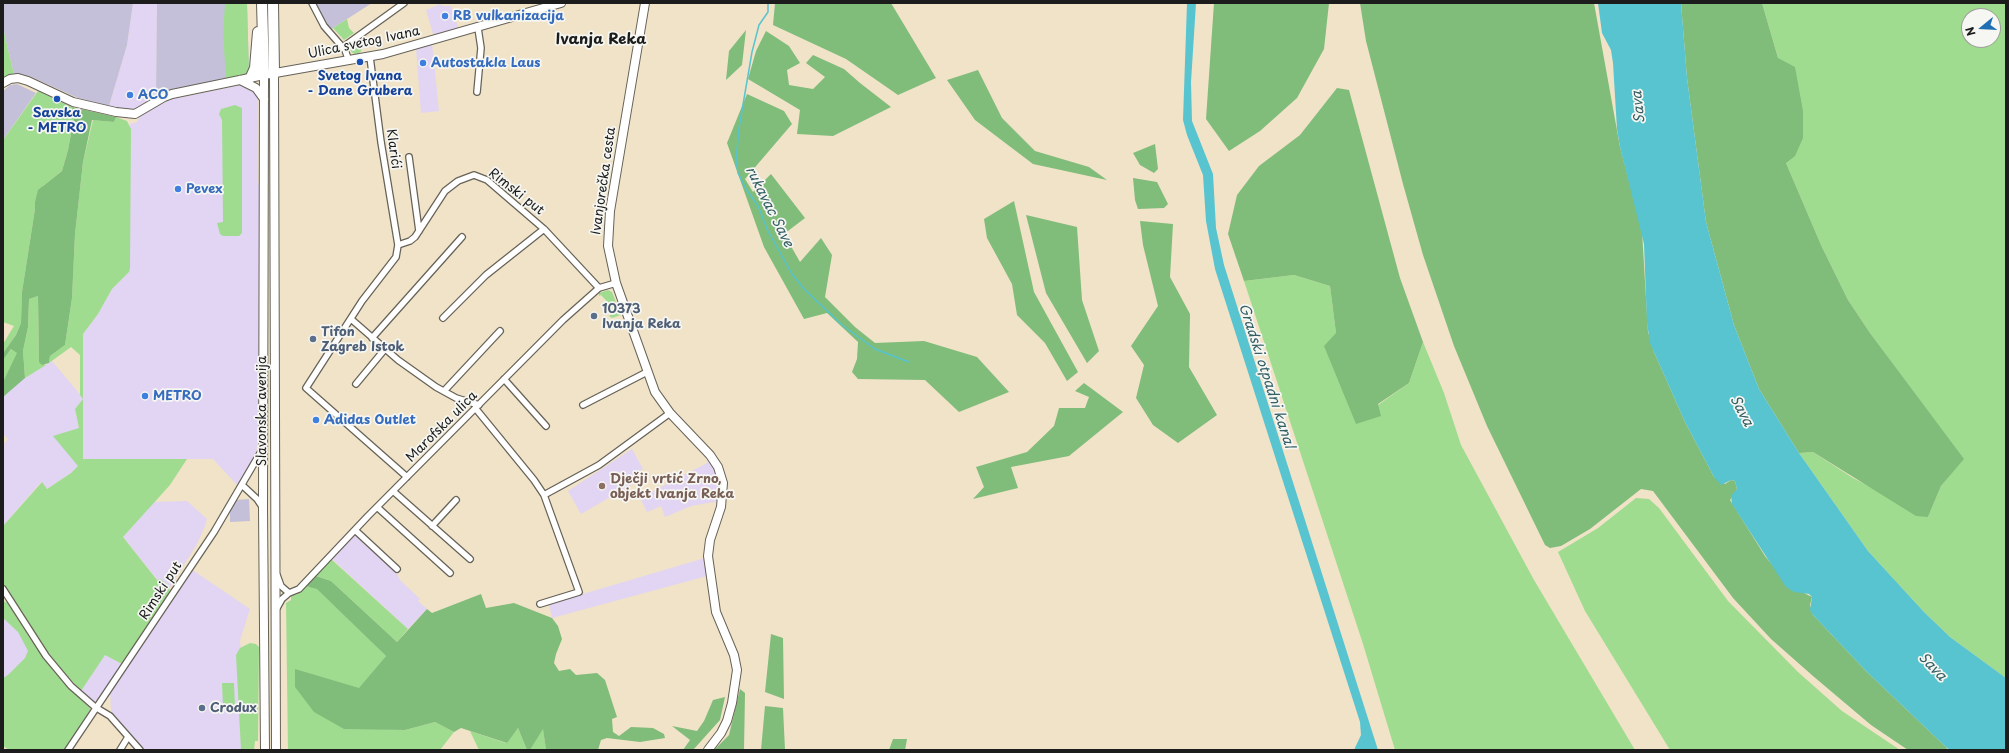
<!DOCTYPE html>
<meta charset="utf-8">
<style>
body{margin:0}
#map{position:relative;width:2009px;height:753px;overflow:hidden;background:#f0e3c8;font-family:"Playpen Sans",sans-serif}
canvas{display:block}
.frame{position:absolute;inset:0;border:4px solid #1c1c1c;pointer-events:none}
.north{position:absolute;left:1961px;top:8px;width:40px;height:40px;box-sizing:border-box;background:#f6f6f2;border:1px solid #9f9f9c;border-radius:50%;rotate:252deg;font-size:11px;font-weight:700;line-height:16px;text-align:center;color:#1c1c1c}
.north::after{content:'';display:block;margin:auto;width:14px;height:18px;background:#1f6fb2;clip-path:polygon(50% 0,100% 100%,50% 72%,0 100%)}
</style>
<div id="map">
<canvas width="2009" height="753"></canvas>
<div class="frame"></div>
<div class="north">N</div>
</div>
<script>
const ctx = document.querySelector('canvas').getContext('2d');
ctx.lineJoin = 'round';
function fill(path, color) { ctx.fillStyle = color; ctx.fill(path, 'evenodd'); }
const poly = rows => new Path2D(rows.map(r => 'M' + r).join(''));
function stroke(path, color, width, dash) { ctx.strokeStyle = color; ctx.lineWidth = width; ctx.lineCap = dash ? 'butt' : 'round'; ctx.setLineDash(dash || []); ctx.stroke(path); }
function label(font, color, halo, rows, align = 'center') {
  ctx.font = font + ' "Playpen Sans",sans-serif'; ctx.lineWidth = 3.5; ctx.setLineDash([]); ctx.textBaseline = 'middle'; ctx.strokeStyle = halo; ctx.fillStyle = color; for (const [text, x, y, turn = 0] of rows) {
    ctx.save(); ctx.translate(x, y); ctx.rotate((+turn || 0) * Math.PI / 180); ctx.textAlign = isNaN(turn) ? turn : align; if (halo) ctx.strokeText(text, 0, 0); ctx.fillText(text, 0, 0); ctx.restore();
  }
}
const built = poly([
 [133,3,157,3,156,96,140,110,131,113,109,106,127,45],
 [440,4,442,6,451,6,459,30,434,37,426,10],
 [432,43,439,111,421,113,416,48],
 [240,85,248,86,257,95,258,99,258,181,261,201,260,397,256,459,248,467,237,485,213,459,83,459,83,400,75,409,79,428,78,466,71,473,47,489,41,482,3,526,3,445,8,439,3,434,3,397,18,382,52,361,83,398,83,334,98,314,112,289,129,272,130,124,137,122,141,114,159,102,176,97,178,98],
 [632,449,643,469,635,474,638,481,581,514,568,491],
 [711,461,721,487,719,501,691,506,665,517,661,506,647,512,640,498],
 [187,501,207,519,205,526,197,544,167,592,123,537,154,502],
 [354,534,395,570,400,580,420,599,418,601,427,609,408,629,332,559],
 [705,558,707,576,552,618,549,604],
 [191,569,250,609,240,640,247,750,145,750,111,711,110,690,160,618],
 [3,608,31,652,3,686],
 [105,654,122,664,107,687,96,701,92,701,81,691]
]);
const industrial = poly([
 [3,3,133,3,127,45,109,106,78,98,29,76,14,75,3,28],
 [157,3,247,3,249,73,156,96],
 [315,3,372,3,330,30],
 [17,84,36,93,3,140,3,91,10,85],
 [249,499,250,521,230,522,230,512,236,500]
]);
const green = poly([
 [225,3,247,3,249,73,226,79,223,33],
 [1762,3,2006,3,2006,678,1950,637,1924,612,1868,551,1799,453,1813,452,1853,478,1928,517,1941,486,1963,459,1870,333,1848,300,1821,245,1786,163,1802,120,1803,111,1778,58],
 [1969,16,1993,16,1993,40,1969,40],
 [347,19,349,28,354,33,344,40,333,28],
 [3,28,14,75,3,80],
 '350 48a6 6 0 1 1 12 0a6 6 0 1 1-12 0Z',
 [38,91,72,107,74,118,68,150,62,171,43,186,35,202,35,209,22,292,21,323,16,335,3,353,3,344,14,326,3,322,3,140],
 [235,105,242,108,242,233,239,236,223,236,220,234,217,223,223,222,222,120,219,114,221,109],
 [116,117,127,121,131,129,130,268,129,272,112,289,98,314,83,334,83,459,187,459,170,485,123,537,157,580,160,579,166,583,170,590,169,593,122,664,105,655,81,691,51,658,3,585,3,526,42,482,47,489,71,473,78,466,53,436,79,428,75,409,83,399,80,395,80,355,71,347,49,363,50,356,65,345,72,298,75,234,83,162,93,120,114,122],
 [1294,275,1330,286,1336,333,1378,405,1409,383,1423,342,1444,393,1461,445,1534,580,1635,750,1395,750,1363,644,1244,281],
 [608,290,612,292,621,315,612,318,609,316,615,310,601,295,599,296,599,293],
 [38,296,39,362,46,365,25,378,23,351,28,327,29,299],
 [11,349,18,353,3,382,3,360],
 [1636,498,1649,499,1659,508,1728,601,1798,672,1842,711,1900,750,1670,750,1585,611,1558,552,1598,528],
 [331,559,408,629,397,642,331,581,316,576],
 [306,586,317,588,386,656,359,689,295,670,379,729,405,730,435,722,454,732,440,750,288,750,286,603,291,600,291,596,298,594],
 [3,601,8,603,29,637,52,669,66,685,90,708,90,710,65,750,9,750,3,746,3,678,8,675,25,658,28,651,18,632,3,618],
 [250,643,256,644,259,647,258,741,255,741,254,750,241,750,236,655,240,648],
 [222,683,234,683,235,707,223,707],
 [518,728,527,750,479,750,470,731,506,743],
 [543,728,546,750,530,750]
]);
const forest = poly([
 [775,3,891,3,936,78,898,95,846,59,773,25],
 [1214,3,1329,3,1324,49,1297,98,1260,131,1229,151,1206,119],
 [1360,3,1594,3,1620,147,1642,231,1648,332,1654,352,1685,422,1714,477,1725,484,1731,480,1735,481,1737,489,1730,500,1765,556,1794,592,1802,592,1812,597,1810,605,1813,615,1867,672,1947,748,1946,750,1908,750,1871,725,1813,676,1771,639,1733,598,1653,491,1641,489,1590,529,1561,546,1550,548,1545,545,1487,426,1454,346,1423,255,1403,184,1366,41],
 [1681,3,1762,3,1778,58,1795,67,1803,111,1803,138,1795,156,1786,163,1821,245,1848,300,1870,333,1964,459,1941,486,1928,517,1916,516,1813,452,1799,453,1759,389,1734,325,1706,222,1687,78],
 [746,30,742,65,726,80,729,51],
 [766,31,789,46,800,63,787,70,789,85,813,89,825,77,806,63,813,55,844,69,860,83,891,107,833,136,797,134,800,110,748,79,756,51],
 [978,70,1002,118,1035,151,1089,167,1107,180,1033,164,975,120,947,80],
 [1337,88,1349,90,1400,278,1423,342,1409,383,1378,404,1381,416,1356,424,1324,346,1336,333,1330,286,1294,275,1244,281,1228,234,1237,195,1259,166,1300,135],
 [747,94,784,111,792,124,745,179,753,192,771,174,805,218,784,234,800,262,821,238,832,255,825,297,855,327,875,343,924,341,977,357,1009,392,959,412,925,380,858,379,852,372,857,359,858,342,827,313,804,319,764,247,727,143],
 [72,107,116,117,114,122,92,120,83,162,75,234,72,298,65,345,50,356,49,363,42,365,39,362,38,296,29,299,28,327,23,351,25,378,3,397,3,382,17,353,11,349,3,360,3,353,16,335,21,323,22,292,35,209,35,202,38,190,62,171,68,150,74,118],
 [1155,144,1158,169,1154,173,1140,165,1133,153],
 [1133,178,1157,182,1168,204,1164,208,1138,209,1135,200],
 [1014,201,1034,292,1078,372,1067,381,1045,343,1017,315,1012,284,987,238,984,219],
 [1026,215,1077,227,1082,300,1099,351,1087,363,1046,293],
 [1140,221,1173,224,1170,277,1190,314,1189,367,1217,415,1178,443,1153,425,1136,398,1144,365,1131,346,1158,306,1143,245],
 [1084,383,1123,412,1069,456,1011,467,1018,488,973,499,984,487,976,467,1027,452,1054,426,1059,408,1085,408,1089,397,1075,391],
 [316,576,331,581,397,642,427,609,432,613,481,594,486,608,514,603,552,618,558,626,562,639,556,654,554,663,559,671,570,669,576,675,597,673,605,680,617,717,612,719,613,732,619,736,631,727,653,728,664,734,665,738,640,742,607,738,601,740,598,750,546,750,543,729,530,750,527,750,518,728,507,743,461,728,454,732,435,722,405,730,344,729,314,712,295,687,295,669,359,688,386,656,317,589,306,586],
 [771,634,783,638,784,699,765,692],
 [740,689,745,693,744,750,714,750,729,735],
 [725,697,720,720,693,750,683,750,690,740,672,726,697,731,704,721,713,700],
 [765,706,783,708,785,750,761,750],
 [893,739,907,739,905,750,889,750]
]);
const water = poly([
 [1187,3,1196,3,1191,82,1192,121,1213,174,1216,228,1224,265,1378,750,1354,750,1361,735,1360,722,1215,269,1206,221,1203,175,1187,135,1183,120],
 [1598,3,1681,3,1687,78,1706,222,1734,325,1759,389,1799,453,1868,551,1924,612,1950,637,2006,678,2006,750,1950,750,1947,748,1867,672,1813,615,1810,610,1812,597,1809,594,1794,592,1786,587,1732,504,1731,496,1737,489,1735,481,1731,480,1721,485,1714,477,1685,422,1650,343,1647,323,1644,244,1620,147,1617,129,1613,63,1611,50,1602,33]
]);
const stream = poly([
 [768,3,768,12,759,25,752,52,739,128,736,161,738,173,746,189,758,206,768,231,792,274,804,289,842,325,875,349,909,362]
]);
const street = poly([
 [312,3,324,26,345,50,349,61],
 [343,47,404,3],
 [370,57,381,142,398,245],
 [477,92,481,48,478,28],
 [409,157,419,231],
 [443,318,486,275,544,229],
 [351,319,398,360,436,387,456,398,479,405],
 [372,338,462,237],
 [504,379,546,426],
 [356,384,385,349],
 [444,391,500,331],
 [583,405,647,372],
 [476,409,534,480,544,495,579,592,540,604],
 [407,477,306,388,362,301,396,257,398,245,410,241,415,237,445,191,458,181,474,175,487,180,544,229,599,288],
 [242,485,257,499,263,508],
 [393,491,470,559],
 [544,495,599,465,670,413],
 [377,507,450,573],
 [432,526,456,500],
 [355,530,397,569],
 [277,575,281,586,289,593],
 [3,589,46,656,71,686,95,707,110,716,140,750],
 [277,608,282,599,289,593,299,589,368,516,563,320,599,288,616,283],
 [68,750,214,532,262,450],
 [120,750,128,737]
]);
const secondary = poly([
 [645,3,610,211,608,246,616,283,655,392,670,413,710,455,718,467,723,483,721,507,710,540,708,556,716,612,734,655,737,670,732,703,727,721,721,733,708,750],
 [274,73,276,750],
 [264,75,263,508,265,750],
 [240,80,256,88,264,99],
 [3,83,10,79,18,78,28,81,73,102,116,112,135,114,164,97,172,94,264,75,383,54,561,3]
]);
const highway = poly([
 [262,3,264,75],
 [273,3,274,73],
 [251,77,255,68,258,32]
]);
const markers = [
 [445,16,4,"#3f7fe0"],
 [360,62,4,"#1a4fb4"],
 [423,63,4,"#3f7fe0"],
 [130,95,4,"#3f7fe0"],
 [57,99,4,"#1a4fb4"],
 [178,189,4,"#3f7fe0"],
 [594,316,4,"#5c6f8a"],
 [313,339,4,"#5c6f8a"],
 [145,396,4,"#3f7fe0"],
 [316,420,4,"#3f7fe0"],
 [602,486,4,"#8d6e63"],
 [202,708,4,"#5c6f8a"]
];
const shopNames = [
 ["RB vulkanizacija",453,16],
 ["Autostakla Laus",431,63],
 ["ACO",138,95],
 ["Pevex",186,189],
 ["METRO",153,396],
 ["Adidas Outlet",324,420]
];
const streetNames = [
 ["Ulica svetog Ivana",364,43,-12],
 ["Klarići",393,149,82],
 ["Ivanjorečka cesta",604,181,-82],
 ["Rimski put",516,192,38],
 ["Slavonska avenija",262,411,-90],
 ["Marofska ulica",442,427,-45],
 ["Rimski put",161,591,-57]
];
const transitNames = [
 ["Svetog Ivana",360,76],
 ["- Dane Grubera",360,91],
 ["Savska",57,113],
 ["- METRO",57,128]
];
const serviceNames = [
 ["10373",602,309],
 ["Ivanja Reka",602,324],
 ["Tifon",321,332],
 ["Zagreb Istok",321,347],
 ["Crodux",210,708]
];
const educationNames = [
 ["Dječji vrtić Zrno,",610,479],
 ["objekt Ivanja Reka",610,494]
];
const waterNames = [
 ["Sava",1639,107,-96],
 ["rukavac Save",769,207,63],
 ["Gradski otpadni kanal",1266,376,72],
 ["Sava",1741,411,62],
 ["Sava",1932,667,46]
];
const quarterNames = [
 ["Ivanja Reka",601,40]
];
fill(built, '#e2d4f3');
fill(industrial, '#c5c0da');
fill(green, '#a0dc90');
fill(forest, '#80bc7a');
fill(water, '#57c4cf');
stroke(stream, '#57c4cf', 1.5);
stroke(street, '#666258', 8);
stroke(secondary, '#666258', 10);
stroke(highway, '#666258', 12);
stroke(street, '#fff', 5.5);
stroke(secondary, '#fff', 8);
stroke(highway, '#fff', 10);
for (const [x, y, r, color] of markers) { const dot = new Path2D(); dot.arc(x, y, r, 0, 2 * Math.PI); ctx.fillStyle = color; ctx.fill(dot); stroke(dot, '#f6f6f2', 1.5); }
label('bold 13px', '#366cbe', '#f6f6f2', shopNames, 'left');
label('13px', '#1c1c1c', '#f6f6f2', streetNames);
label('bold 13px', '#164399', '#f6f6f2', transitNames);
label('bold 13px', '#4e5e75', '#f6f6f2', serviceNames, 'left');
label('bold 13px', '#785e54', '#f6f6f2', educationNames, 'left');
label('italic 14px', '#345f64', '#f6f6f2', waterNames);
label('bold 15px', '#1c1c1c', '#f6f6f2', quarterNames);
</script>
